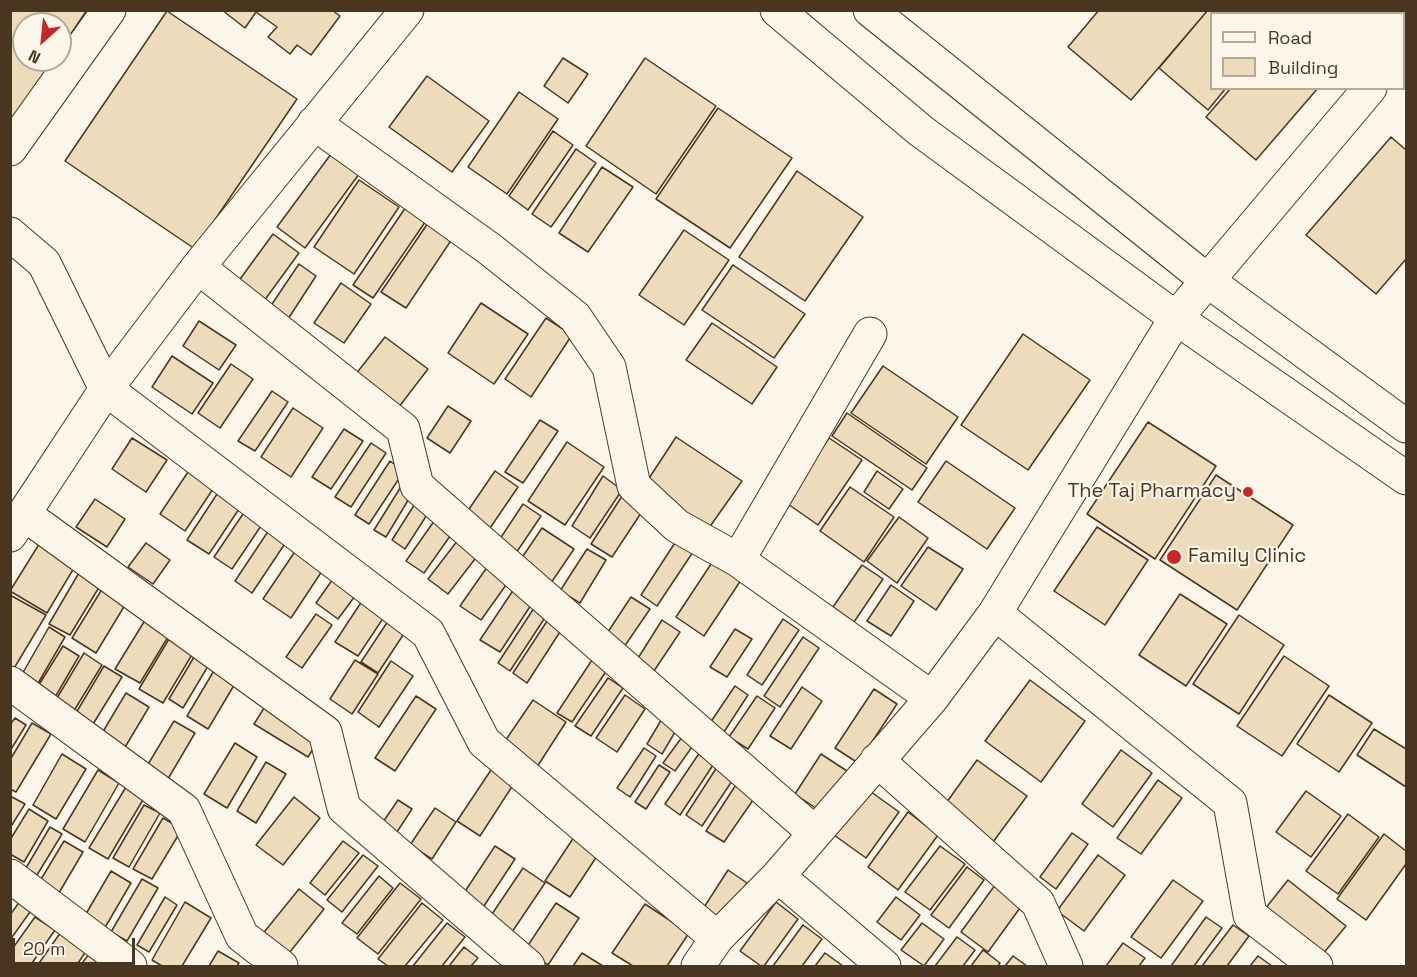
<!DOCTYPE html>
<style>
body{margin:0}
#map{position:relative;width:1417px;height:977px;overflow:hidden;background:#fbf6e9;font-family:"Space Grotesk",sans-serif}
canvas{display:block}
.frame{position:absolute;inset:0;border:12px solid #4a3520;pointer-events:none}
.legend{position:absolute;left:1210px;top:12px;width:195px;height:78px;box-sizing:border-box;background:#fbf6e9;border:2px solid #b4a999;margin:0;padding:8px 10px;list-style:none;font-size:18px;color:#4a3520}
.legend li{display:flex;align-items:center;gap:12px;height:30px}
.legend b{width:30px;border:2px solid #b4a999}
.north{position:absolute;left:12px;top:12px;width:60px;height:60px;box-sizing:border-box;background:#fbf6e9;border:2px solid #b4a999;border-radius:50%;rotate:207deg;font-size:16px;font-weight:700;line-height:24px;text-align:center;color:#4a3520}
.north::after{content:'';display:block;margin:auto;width:21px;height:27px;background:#c62828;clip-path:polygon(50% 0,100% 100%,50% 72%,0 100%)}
.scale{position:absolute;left:12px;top:938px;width:123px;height:27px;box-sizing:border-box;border:3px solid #4a3520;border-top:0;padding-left:8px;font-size:18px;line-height:21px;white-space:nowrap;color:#4a3520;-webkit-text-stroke:4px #fbf6e9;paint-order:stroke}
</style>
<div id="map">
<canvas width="1417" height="977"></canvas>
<div class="frame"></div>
<ul class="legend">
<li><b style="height:8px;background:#fbf6e9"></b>Road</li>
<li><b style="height:16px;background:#ecdcbc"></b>Building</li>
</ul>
<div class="north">N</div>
<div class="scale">20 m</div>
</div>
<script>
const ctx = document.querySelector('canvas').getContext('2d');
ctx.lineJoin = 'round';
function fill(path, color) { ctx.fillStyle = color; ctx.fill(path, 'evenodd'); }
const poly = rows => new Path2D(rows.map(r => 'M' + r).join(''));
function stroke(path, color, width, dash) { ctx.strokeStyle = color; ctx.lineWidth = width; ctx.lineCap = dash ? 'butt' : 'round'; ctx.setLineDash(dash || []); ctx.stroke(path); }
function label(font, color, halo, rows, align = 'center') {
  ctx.font = font + ' "Space Grotesk",sans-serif'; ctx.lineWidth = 4.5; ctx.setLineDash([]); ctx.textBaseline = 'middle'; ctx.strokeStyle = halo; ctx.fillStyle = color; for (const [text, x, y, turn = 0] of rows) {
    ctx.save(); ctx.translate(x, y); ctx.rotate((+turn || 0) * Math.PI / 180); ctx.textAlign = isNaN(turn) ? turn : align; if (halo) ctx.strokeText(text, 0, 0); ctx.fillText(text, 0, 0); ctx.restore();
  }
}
const building = poly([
 [10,10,87,10,60,50,60,24,24,24,24,60,53,60,10,123,10,10],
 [222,10,332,10,340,16,311,55,297,45,290,54,268,37,277,27,256,12,245,28,222,10],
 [1099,10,1208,10,1131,100,1068,47,1099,10],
 [1208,10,1231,10,1234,14,1212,14,1212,88,1226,88,1208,110,1159,68,1208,10],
 [1283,10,1388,10,1385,14,1287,14,1283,10],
 [167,11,297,99,195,249,65,161,167,11],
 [563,58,588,74,568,103,544,86,563,58],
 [645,58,716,106,656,194,586,146,645,58],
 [427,76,489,121,452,172,389,127,427,76],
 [1231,88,1318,88,1256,160,1206,117,1231,88],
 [519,92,558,119,507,194,468,167,519,92],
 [718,108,792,158,730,248,656,199,718,108],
 [553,131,573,145,528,210,509,196,553,131],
 [1391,137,1406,150,1406,259,1376,294,1306,235,1391,137],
 [576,149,596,163,551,227,532,214,576,149],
 [334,150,362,170,305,248,277,227,334,150],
 [602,167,633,187,588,252,559,233,602,167],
 [797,171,863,217,805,301,739,257,797,171],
 [359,180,399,207,354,274,314,247,359,180],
 [410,201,430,215,373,298,353,285,410,201],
 [430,220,454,236,406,308,381,292,430,220],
 [684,230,729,260,684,325,639,295,684,230],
 [273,234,299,253,261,305,235,286,273,234],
 [299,264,316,276,288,319,270,307,299,264],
 [733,265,805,314,774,358,702,310,733,265],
 [341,283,371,304,344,343,314,323,341,283],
 [481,303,528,334,494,384,448,353,481,303],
 [546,318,572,335,531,397,505,379,546,318],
 [199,321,236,345,219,370,183,346,199,321],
 [712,323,777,367,752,404,686,360,712,323],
 [1023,334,1090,380,1028,470,961,425,1023,334],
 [385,337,428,369,395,412,352,379,385,337],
 [172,356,213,383,192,414,152,387,172,356],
 [231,364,253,379,220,428,198,413,231,364],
 [883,366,958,417,926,464,851,413,883,366],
 [272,391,288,402,255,451,238,441,272,391],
 [448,406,471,421,450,453,427,438,448,406],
 [293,408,323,428,291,477,261,457,293,408],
 [847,413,927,468,912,490,832,436,847,413],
 [540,420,558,431,523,483,505,472,540,420],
 [1148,422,1216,466,1155,559,1087,514,1148,422],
 [344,429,363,441,331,489,312,477,344,429],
 [676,437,742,481,704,535,642,489,676,437],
 [132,438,167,460,146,492,112,469,132,438],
 [829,438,862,460,818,525,785,502,829,438],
 [567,442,604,467,565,525,528,501,567,442],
 [371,443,386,453,351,507,335,497,371,443],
 [390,461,404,471,369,524,355,515,390,461],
 [946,461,1015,508,987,549,918,502,946,461],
 [192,466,217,483,185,531,160,514,192,466],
 [495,471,518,487,488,531,465,515,495,471],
 [877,471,903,489,889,509,864,492,877,471],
 [1216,475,1293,525,1237,610,1160,560,1216,475],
 [603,476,622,490,590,538,572,526,603,476],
 [402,485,413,492,386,537,374,530,402,485],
 [850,487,894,517,864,562,820,531,850,487],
 [626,490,647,504,612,557,591,544,626,490],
 [217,494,239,509,209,554,187,540,217,494],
 [95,499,125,519,107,547,76,527,95,499],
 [418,499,432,507,405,549,392,540,418,499],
 [523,504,541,516,514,556,496,545,523,504],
 [247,508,265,520,232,569,214,557,247,508],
 [437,517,455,529,424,573,406,561,437,517],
 [899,517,928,538,897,583,867,561,899,517],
 [271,527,288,539,252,593,235,581,271,527],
 [1097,527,1148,560,1105,625,1054,591,1097,527],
 [542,528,574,549,551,583,519,562,542,528],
 [682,532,699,543,657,606,641,595,682,532],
 [458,540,478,555,448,594,428,579,458,540],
 [41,541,77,563,47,613,10,591,41,541],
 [146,543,170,560,153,584,128,567,146,543],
 [928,547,963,569,936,610,901,586,928,547],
 [587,549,606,560,580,603,560,591,587,549],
 [296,550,324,568,291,618,263,599,296,550],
 [715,558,743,577,704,636,676,617,715,558],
 [490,563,511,578,481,620,460,606,490,563],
 [862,565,883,579,854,622,833,607,862,565],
 [80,571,101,584,70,635,49,624,80,571],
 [335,576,358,592,338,619,316,603,335,576],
 [518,583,537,596,500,652,480,640,518,583],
 [891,585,914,601,891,636,867,621,891,585],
 [104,586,128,600,96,653,72,638,104,586],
 [1180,594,1227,624,1186,686,1139,655,1180,594],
 [10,595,46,615,13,670,10,669,10,595],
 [366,595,388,611,358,656,335,642,366,595],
 [631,597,650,609,624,647,606,635,631,597],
 [538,602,550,610,510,671,498,663,538,602],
 [553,612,567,621,527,683,513,673,553,612],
 [316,614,332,625,302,668,286,657,316,614],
 [392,615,409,626,378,673,361,662,392,615],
 [1239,615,1284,645,1239,714,1193,684,1239,615],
 [147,617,171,632,140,683,115,669,147,617],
 [783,619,799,630,762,685,747,675,783,619],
 [662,620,680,632,652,674,635,663,662,620],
 [49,627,65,637,37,685,21,676,49,627],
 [175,629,199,643,163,703,139,689,175,629],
 [735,629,752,639,727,677,710,667,735,629],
 [803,637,819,648,780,707,764,696,803,637],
 [63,646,79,656,54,699,37,688,63,646],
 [200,647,214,656,183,708,169,699,200,647],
 [84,653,102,665,72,714,54,703,84,653],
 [1284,656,1329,686,1282,756,1237,726,1284,656],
 [355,660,378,674,352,714,330,699,355,660],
 [592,660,607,670,572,722,557,713,592,660],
 [391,661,413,676,379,727,358,712,391,661],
 [104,666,122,677,90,729,73,718,104,666],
 [215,669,236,682,208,729,187,716,215,669],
 [608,678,623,688,591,736,575,726,608,678],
 [1030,680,1085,721,1041,782,985,741,1030,680],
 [735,686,748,695,722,735,708,726,735,686],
 [802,687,822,701,791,749,770,736,802,687],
 [874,689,897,704,858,763,835,748,874,689],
 [126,693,149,707,121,754,98,740,126,693],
 [625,695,645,709,617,752,596,738,625,695],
 [1329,695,1372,723,1339,772,1297,744,1329,695],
 [416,696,436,709,395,771,375,758,416,696],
 [757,696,775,708,748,749,729,737,757,696],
 [533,700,566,722,535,770,501,747,533,700],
 [266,705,320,738,308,757,254,724,266,705],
 [666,712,681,722,662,754,647,744,666,712],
 [15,718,26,725,10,751,10,725,15,718],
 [174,721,195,733,165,784,144,771,174,721],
 [32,723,51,734,16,792,10,789,10,760,32,723],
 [688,729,699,737,675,771,663,763,688,729],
 [1374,729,1406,749,1406,787,1357,755,1374,729],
 [235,743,257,757,227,808,204,794,235,743],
 [644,748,656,756,630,797,617,788,644,748],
 [1121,750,1152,773,1113,827,1082,804,1121,750],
 [700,752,715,762,680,815,665,804,700,752],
 [62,754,86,769,56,819,33,805,62,754],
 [821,754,847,771,820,811,795,794,821,754],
 [977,760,1027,796,993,842,944,806,977,760],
 [266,762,286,774,256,823,237,811,266,762],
 [659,765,670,772,646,809,635,802,659,765],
 [493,767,515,782,480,836,457,821,493,767],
 [717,767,734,778,702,826,686,815,717,767],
 [98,770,119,783,85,842,63,829,98,770],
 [741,777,760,790,724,842,706,831,741,777],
 [1158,780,1182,798,1141,854,1117,838,1158,780],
 [126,787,144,798,108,859,89,848,126,787],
 [867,789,899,812,866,858,834,835,867,789],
 [1306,791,1341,816,1311,857,1276,832,1306,791],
 [10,796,25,804,10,828,10,796],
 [294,797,320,818,283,865,256,845,294,797],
 [398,800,412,809,395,835,381,825,398,800],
 [144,805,160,813,129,867,113,858,144,805],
 [435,808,456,822,432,859,410,845,435,808],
 [29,809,48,821,24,862,10,854,10,840,29,809],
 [908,812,938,835,898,890,868,867,908,812],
 [1348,814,1379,837,1338,894,1306,871,1348,814],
 [163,818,182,829,152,879,133,869,163,818],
 [50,827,62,834,37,875,26,868,50,827],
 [578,831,603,847,570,897,545,881,578,831],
 [1072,833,1088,844,1056,889,1040,877,1072,833],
 [1384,834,1406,851,1406,864,1366,920,1337,899,1384,834],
 [64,841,83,852,56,898,37,886,64,841],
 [343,841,359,853,325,895,310,883,343,841],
 [495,846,515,859,480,912,460,899,495,846],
 [940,846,965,864,930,910,905,892,940,846],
 [363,855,378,866,342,912,327,900,363,855],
 [1098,855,1125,875,1084,931,1057,911,1098,855],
 [967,867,984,880,949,928,931,915,967,867],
 [523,868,545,883,508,938,486,923,523,868],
 [728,870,747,883,720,924,701,912,728,870],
 [111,871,131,883,103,931,83,919,111,871],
 [379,876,393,888,357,934,342,923,379,876],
 [142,879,158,888,127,941,111,932,142,879],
 [1173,880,1203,901,1161,958,1131,937,1173,880],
 [1288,880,1346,926,1322,955,1265,909,1288,880],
 [998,881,1025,901,988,952,961,932,998,881],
 [400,883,421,899,378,954,357,938,400,883],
 [299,889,324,909,286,957,261,936,299,889],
 [23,897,35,905,10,940,10,915,23,897],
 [165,897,177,905,149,952,137,945,165,897],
 [896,897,920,915,901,940,877,922,896,897],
 [185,902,211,918,182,966,162,966,152,960,185,902],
 [776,902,798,919,764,966,761,966,740,951,776,902],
 [422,903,443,920,405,966,388,966,378,959,422,903],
 [556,903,579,918,548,965,525,950,556,903],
 [645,904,689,933,667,966,633,966,612,953,645,904],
 [35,917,55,930,30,966,10,966,10,952,35,917],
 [1206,917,1222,928,1194,966,1171,966,1206,917],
 [447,923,465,937,442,966,413,966,447,923],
 [922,923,944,939,924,966,901,950,922,923],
 [803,925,822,939,802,966,773,966,803,925],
 [1233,925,1249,936,1227,966,1202,966,1233,925],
 [63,929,89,947,76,966,37,966,63,929],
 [957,937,975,950,963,966,935,966,957,937],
 [1123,943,1145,958,1139,966,1106,966,1123,943],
 [464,947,478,958,471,966,449,966,464,947],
 [92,950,116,966,80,966,92,950],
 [983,950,1000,963,998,966,971,966,983,950],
 [218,951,239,963,237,966,209,966,218,951],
 [582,953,603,966,573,966,582,953],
 [825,953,843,966,815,966,825,953],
 [1013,956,1027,966,1005,966,1013,956],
 [1258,956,1272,966,1250,966,1258,956]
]);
const minor = poly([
 [1404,49,1406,45],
 [314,123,491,250,575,317,609,367,634,486,677,526,738,560,932,698],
 [10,149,109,10],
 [10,234,44,263,106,389,428,633,484,742,717,938],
 [198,267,403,429,417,486,815,833],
 [24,514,325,732,344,808,528,966],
 [10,535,106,389,198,267,407,10],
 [738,560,870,334],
 [995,613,1230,803,1250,915,1316,966],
 [10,683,184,810,242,936,281,966],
 [877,760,1038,903,1066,966],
 [10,876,130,966],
 [778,876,884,966],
 [698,966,717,938,778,876,932,698,995,613,1176,318,1370,88]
]);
const major = poly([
 [777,10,921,131,1176,318,1406,478],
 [870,10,1208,281,1406,426]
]);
const markers = [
 [1248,492,6,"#c62828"],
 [1174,557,8,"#c62828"]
];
const poiNames = [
 ["The Taj Pharmacy",1236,492],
 ["Family Clinic",1188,557,"left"]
];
fill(building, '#ecdcbc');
stroke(building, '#4a3520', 1.5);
stroke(minor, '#4a3520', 35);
stroke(major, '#4a3520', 35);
stroke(minor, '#fbf6e9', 33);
stroke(major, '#fbf6e9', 33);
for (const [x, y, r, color] of markers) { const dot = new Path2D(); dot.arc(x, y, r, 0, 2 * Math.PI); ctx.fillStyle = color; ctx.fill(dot); stroke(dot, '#fbf6e9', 2); }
label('20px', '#4a3520', '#fbf6e9', poiNames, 'right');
</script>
